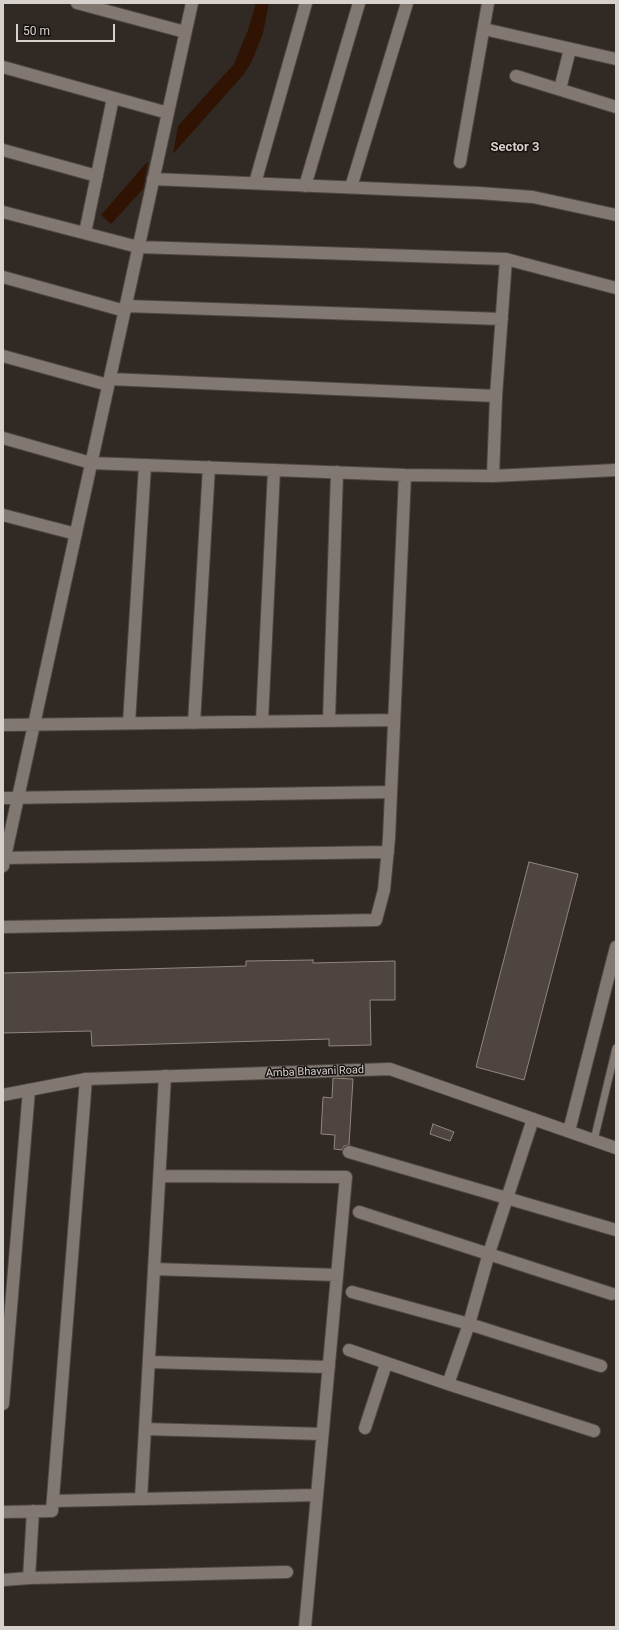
<!DOCTYPE html>
<style>
body{margin:0}
#map{position:relative;width:619px;height:1630px;overflow:hidden;background:#312924;font-family:Roboto,sans-serif}
canvas{display:block}
.frame{position:absolute;inset:0;border:4px solid #d7d1ce;pointer-events:none}
.scale{position:absolute;left:16px;top:24px;width:99px;height:18px;box-sizing:border-box;border:2px solid #d7d1ce;border-top:0;padding-left:5px;font-size:12px;line-height:14px;white-space:nowrap;color:#d7d1ce;-webkit-text-stroke:3px #161210;paint-order:stroke}
</style>
<div id="map">
<canvas width="619" height="1630"></canvas>
<div class="frame"></div>
<div class="scale">50 m</div>
</div>
<script>
const ctx = document.querySelector('canvas').getContext('2d');
ctx.lineJoin = 'round';
function fill(path, color) { ctx.fillStyle = color; ctx.fill(path, 'evenodd'); }
const poly = rows => new Path2D(rows.map(r => 'M' + r).join(''));
function stroke(path, color, width, dash) { ctx.strokeStyle = color; ctx.lineWidth = width; ctx.lineCap = dash ? 'butt' : 'round'; ctx.setLineDash(dash || []); ctx.stroke(path); }
function label(font, color, halo, rows, align = 'center') {
  ctx.font = font + ' Roboto,sans-serif'; ctx.lineWidth = 3; ctx.setLineDash([]); ctx.textBaseline = 'middle'; ctx.strokeStyle = halo; ctx.fillStyle = color; for (const [text, x, y, turn = 0] of rows) {
    ctx.save(); ctx.translate(x, y); ctx.rotate((+turn || 0) * Math.PI / 180); ctx.textAlign = isNaN(turn) ? turn : align; if (halo) ctx.strokeText(text, 0, 0); ctx.fillText(text, 0, 0); ctx.restore();
  }
}
const water = poly([
 [256,3,269,3,263,33,252,61,244,74,173,154,178,126,234,64,248,30],
 [148,161,143,189,111,224,101,215]
]);
const building = poly([
 [529,862,578,874,524,1080,476,1067,529,862],
 [313,960,313,963,395,961,395,1000,370,1000,371,1045,329,1046,329,1039,92,1046,91,1031,3,1033,3,973,246,966,246,961,313,960],
 [333,1078,353,1079,349,1145,344,1146,342,1150,334,1149,335,1135,321,1134,323,1097,332,1098,333,1078],
 [433,1124,454,1132,450,1141,430,1134,433,1124]
]);
const service = poly([
 [594,1140,616,1048]
]);
const minor = poly([
 [77,3,185,32],
 [484,29,616,59],
 [3,67,168,113],
 [516,76,616,107],
 [560,89,570,49],
 [3,150,97,176],
 [460,162,488,3],
 [153,179,479,193,533,197,616,215],
 [255,183,306,3],
 [305,186,359,3],
 [351,187,407,3],
 [3,212,138,247,506,259,616,288],
 [85,233,113,98],
 [3,277,125,311],
 [126,306,502,319],
 [3,356,108,385],
 [110,379,496,396],
 [3,438,91,463,405,475,493,476,616,470],
 [493,476,496,396,506,259],
 [3,515,76,534],
 [329,720,337,472],
 [262,721,274,470],
 [129,723,145,465],
 [194,723,209,467],
 [3,725,394,720],
 [3,798,391,792],
 [3,858,388,852],
 [3,866,192,3],
 [3,927,376,920,384,890,389,838,405,475],
 [349,1152,616,1230],
 [160,1176,346,1177,305,1627],
 [359,1212,612,1294],
 [154,1269,337,1275],
 [352,1292,469,1324,601,1366],
 [349,1350,448,1384,594,1431],
 [149,1362,329,1367],
 [448,1384,469,1324,489,1253,533,1119],
 [3,1404,29,1090],
 [365,1428,386,1364],
 [145,1429,322,1434],
 [141,1499,165,1076],
 [53,1501,317,1495],
 [33,1511,29,1578,287,1572],
 [3,1512,52,1511,86,1079],
 [3,1580,29,1578]
]);
const tertiary = poly([
 [3,1095,86,1079,390,1069,616,1148],
 [569,1131,616,947]
]);
const streetNames = [
 ["Amba Bhavani Road",315,1072,-2]
];
const quarterNames = [
 ["Sector 3",515,148]
];
fill(water, '#301302');
fill(building, '#4e4540');
stroke(building, '#918680', 1);
stroke(service, '#4e4743', 9);
stroke(minor, '#4e4743', 14);
stroke(tertiary, '#4e4743', 14);
stroke(service, '#827872', 7);
stroke(minor, '#827872', 12);
stroke(tertiary, '#827872', 12);
label('11px', '#d7d1ce', '#161210', streetNames);
label('bold 13px', '#d9cec8', '#161210', quarterNames);
</script>
